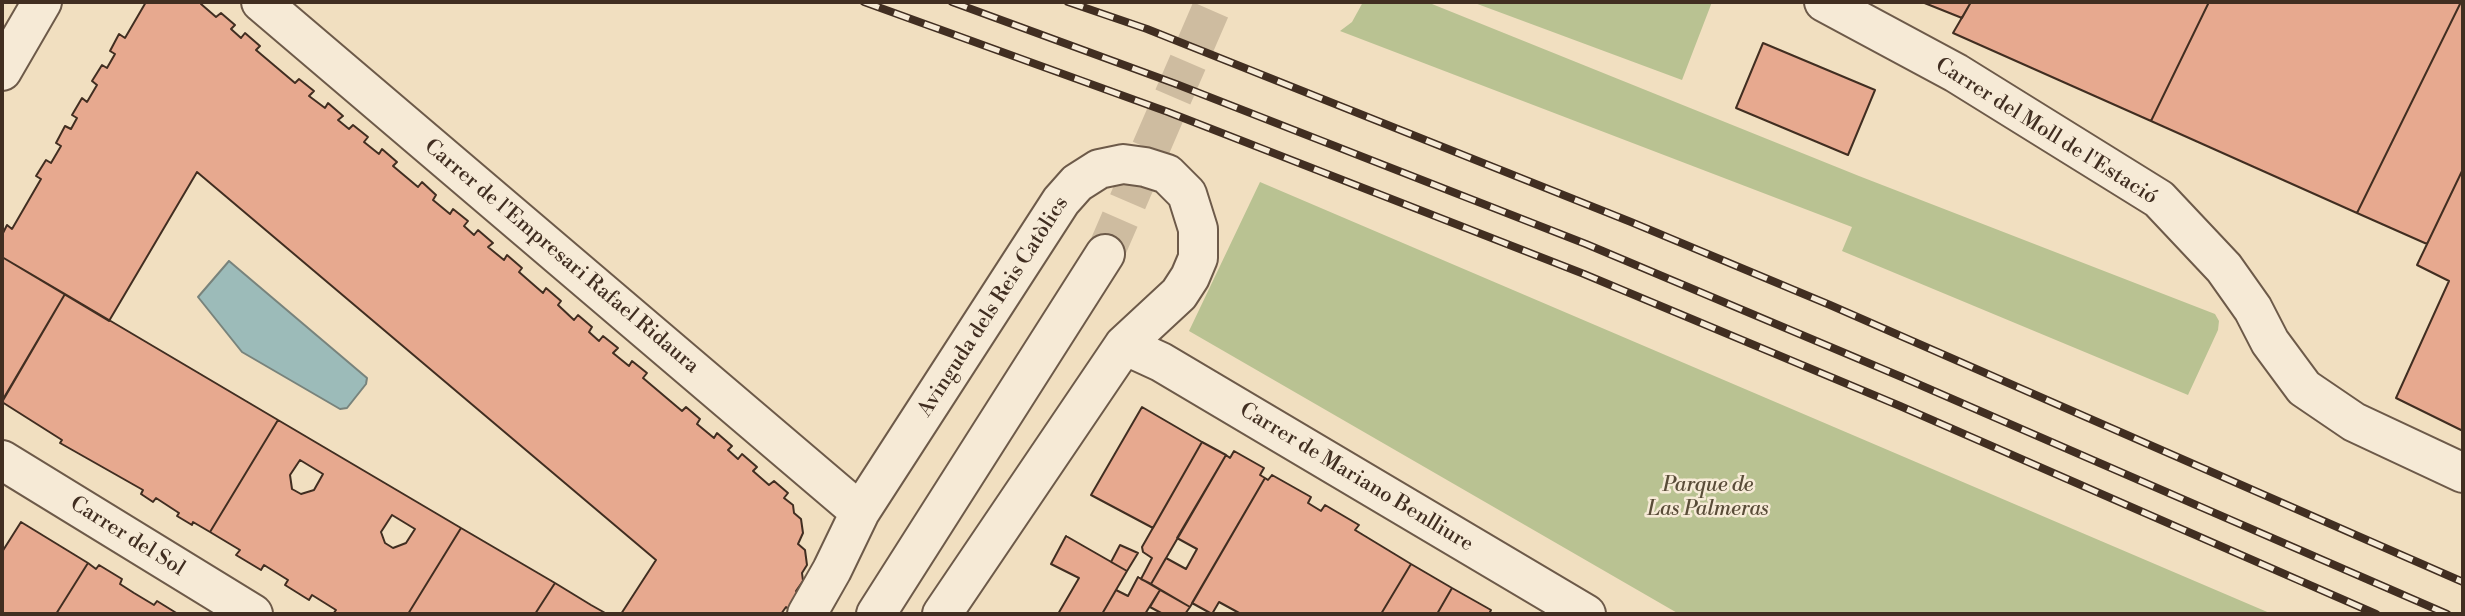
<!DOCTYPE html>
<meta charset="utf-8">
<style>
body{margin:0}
#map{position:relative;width:2465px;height:616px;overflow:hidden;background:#f1dfc0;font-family:"Libre Bodoni",serif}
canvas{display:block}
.frame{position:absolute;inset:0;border:4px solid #412e21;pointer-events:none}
</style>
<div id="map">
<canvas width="2465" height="616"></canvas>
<div class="frame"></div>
</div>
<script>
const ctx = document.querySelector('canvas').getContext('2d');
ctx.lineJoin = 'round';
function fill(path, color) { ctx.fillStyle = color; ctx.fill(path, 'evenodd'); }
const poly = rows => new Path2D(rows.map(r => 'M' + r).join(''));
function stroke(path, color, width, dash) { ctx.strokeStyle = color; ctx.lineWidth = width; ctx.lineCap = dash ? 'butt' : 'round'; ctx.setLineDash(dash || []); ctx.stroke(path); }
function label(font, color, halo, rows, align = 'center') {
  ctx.font = font + ' "Libre Bodoni",serif'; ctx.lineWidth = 5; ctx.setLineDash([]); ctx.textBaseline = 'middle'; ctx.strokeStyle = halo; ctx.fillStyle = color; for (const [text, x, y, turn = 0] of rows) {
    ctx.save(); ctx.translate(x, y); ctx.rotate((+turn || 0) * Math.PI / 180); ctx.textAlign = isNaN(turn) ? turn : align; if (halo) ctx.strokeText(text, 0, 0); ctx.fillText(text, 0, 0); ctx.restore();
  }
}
const green = poly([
 [1363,2,1427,2,1859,176,2215,314,2219,321,2218,330,2188,395,1842,251,1852,227,1340,31,1352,22],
 [1472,2,1712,2,1682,80],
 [1260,182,2272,614,1679,614,1189,331]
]);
const water = poly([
 [229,261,367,378,366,384,347,408,340,409,242,352,198,297,229,261]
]);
const building = poly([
 [146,2,203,2,201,4,216,17,221,13,235,25,231,29,241,38,245,33,260,46,256,50,295,83,299,79,314,91,309,96,325,108,328,103,343,116,338,120,349,129,353,125,368,137,364,142,379,154,382,149,397,162,393,166,418,187,422,182,436,195,433,200,450,214,453,209,468,221,464,226,474,235,478,230,493,243,488,247,504,260,507,255,522,268,519,272,543,293,546,288,561,301,558,305,574,320,578,315,592,327,589,332,599,341,603,336,618,348,613,353,629,366,632,361,647,373,643,378,682,411,686,407,700,419,697,424,714,438,717,433,732,446,728,450,738,459,742,454,757,467,753,471,769,485,774,481,788,493,784,498,793,505,794,513,801,519,803,533,798,544,805,550,807,565,802,573,803,581,796,591,801,595,791,611,786,607,781,614,621,614,656,560,197,172,109,321,2,257,2,235,7,225,12,229,41,179,36,176,46,160,51,163,61,146,56,143,65,126,71,129,77,118,72,115,82,98,87,102,97,85,92,81,102,65,107,68,115,54,110,51,119,34,125,38,146,2],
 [1922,2,1971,2,1962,18,1922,2],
 [1971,2,2209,2,2151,121,1953,33,1971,2],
 [2209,2,2461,2,2357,213,2151,121,2209,2],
 [2461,2,2463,3,2463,169,2427,244,2357,213,2461,2],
 [1763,43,1875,90,1848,155,1736,108,1763,43],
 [2463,169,2463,431,2396,398,2449,281,2417,265,2463,169],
 [2,257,65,294,2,401,2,257],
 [65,294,278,420,210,532,193,522,192,525,177,516,179,513,156,498,153,502,141,494,143,490,60,443,62,440,2,402,65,294],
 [1142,407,1202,442,1153,528,1091,495,1142,407],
 [278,420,461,528,408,614,333,614,336,610,312,595,309,600,285,585,288,580,264,565,261,570,236,555,240,550,210,532,278,420],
 [300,460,323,474,314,490,301,494,292,489,290,475,300,460],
 [392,515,415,529,406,543,393,548,385,543,381,532,392,515],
 [1202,442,1226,455,1151,584,1141,579,1152,558,1143,552,1142,547,1202,442],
 [1234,451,1264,468,1260,475,1265,478,1190,607,1151,584,1166,558,1186,569,1197,549,1177,538,1226,455,1230,458,1234,451],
 [1272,475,1311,497,1308,503,1321,511,1325,505,1359,525,1355,530,1411,564,1381,614,1241,614,1219,602,1212,614,1192,603,1265,478,1268,480,1272,475],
 [21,522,88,563,56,614,2,614,2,552,21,522],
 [461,528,555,583,535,614,408,614,461,528],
 [1066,536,1127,571,1102,614,1058,614,1079,578,1051,564,1066,536],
 [1120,545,1138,553,1127,571,1111,562,1120,545],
 [88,563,96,569,99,565,122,579,120,584,134,593,154,605,157,601,178,614,56,614,88,563],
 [1411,564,1452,588,1437,614,1381,614,1411,564],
 [1138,577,1160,590,1145,614,1102,614,1116,590,1128,596,1138,577],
 [555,583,591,605,607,614,535,614,555,583],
 [1452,588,1491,610,1489,614,1437,614,1452,588],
 [1160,590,1190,607,1185,614,1163,614,1150,607,1160,590]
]);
const minorTunnel = poly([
 [1105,254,1214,2]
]);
const minor = poly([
 [261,2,860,512],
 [1824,2,1956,73,2159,199,2224,268,2253,309,2270,342,2304,388,2354,422,2463,473],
 [2,71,42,2],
 [1124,345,1161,362,1586,614],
 [2,460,253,614],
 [807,614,832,570,860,512,1061,201,1077,183,1099,169,1123,164,1145,167,1167,174,1187,194,1198,229,1198,258,1190,277,1179,294,1124,345,942,614],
 [876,614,1105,254]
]);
const rail = poly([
 [864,2,1168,112,1584,274,1900,406,2376,614],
 [952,2,1176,84,1586,244,1904,378,2447,614],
 [1068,2,1147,29,1631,222,1830,305,2463,582]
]);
const streetNames = [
 ["Carrer del Moll de l'Estació",2046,132,32],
 ["Carrer de l'Empresari Rafael Ridaura",561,257,40],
 ["Avinguda dels Reis Catòlics",994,307,-57],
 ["Carrer de Mariano Benlliure",1356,478,31],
 ["Carrer del Sol",127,537,32]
];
const parkNames = [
 ["Parque de",1708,486],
 ["Las Palmeras",1708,510]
];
fill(green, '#b9c292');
fill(water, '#9cbbb9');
stroke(water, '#78837c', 2);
fill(building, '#e7a98f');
stroke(building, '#412e21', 2);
stroke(minorTunnel, '#cebca0', 38, [38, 19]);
stroke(minor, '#6d5a49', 42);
stroke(minor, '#f6ead6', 38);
stroke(rail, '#412e21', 8);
stroke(rail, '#f6ead6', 5, [16]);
label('21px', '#412e21', '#f6ead6', streetNames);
label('italic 21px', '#594c38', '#f6ead6', parkNames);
</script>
